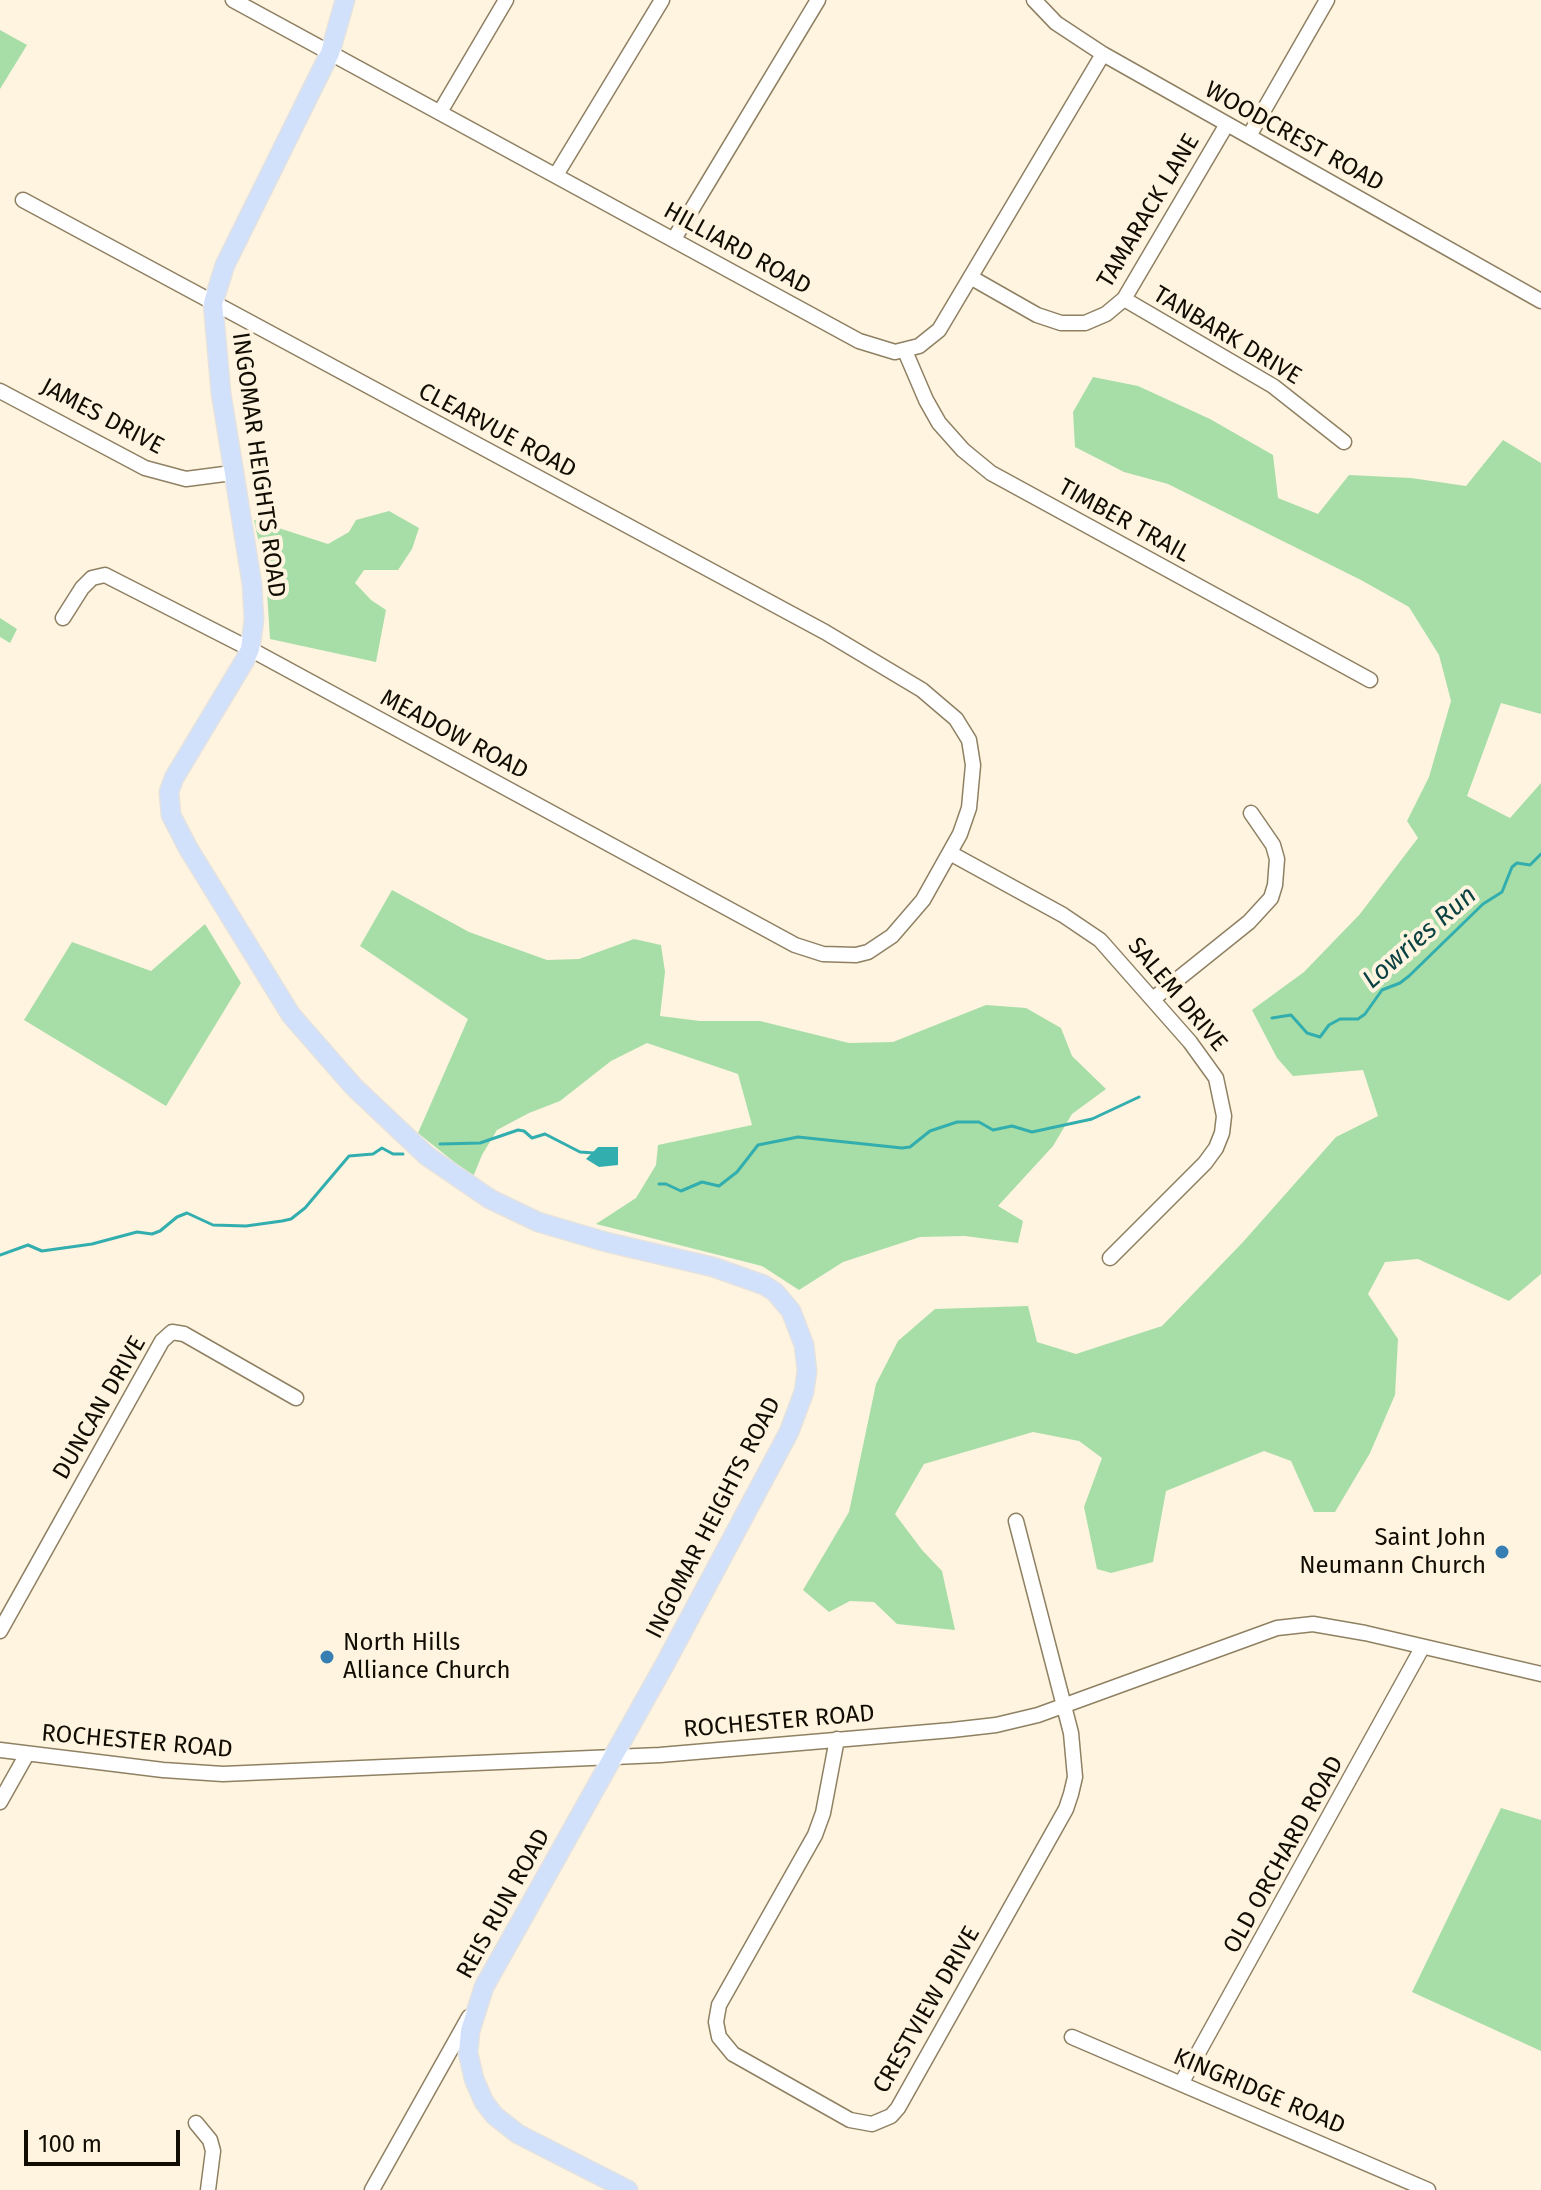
<!DOCTYPE html>
<style>
body{margin:0}
#map{position:relative;width:1541px;height:2190px;overflow:hidden;background:#fef4e0;font-family:"Fira Sans",sans-serif}
canvas{display:block}
.scale{position:absolute;left:24px;top:2130px;width:156px;height:36px;box-sizing:border-box;border:4px solid #120d03;border-top:0;padding-left:10px;font-size:24px;line-height:28px;white-space:nowrap;color:#120d03;-webkit-text-stroke:6px #fef4e0;paint-order:stroke}
</style>
<div id="map">
<canvas width="1541" height="2190"></canvas>
<div class="scale">100 m</div>
</div>
<script>
const ctx = document.querySelector('canvas').getContext('2d');
ctx.lineJoin = 'round';
function fill(path, color) { ctx.fillStyle = color; ctx.fill(path, 'evenodd'); }
const poly = rows => new Path2D(rows.map(r => 'M' + r).join(''));
function stroke(path, color, width, dash) { ctx.strokeStyle = color; ctx.lineWidth = width; ctx.lineCap = dash ? 'butt' : 'round'; ctx.setLineDash(dash || []); ctx.stroke(path); }
function label(font, color, halo, rows, align = 'center') {
  ctx.font = font + ' "Fira Sans",sans-serif'; ctx.lineWidth = 8; ctx.setLineDash([]); ctx.textBaseline = 'middle'; ctx.strokeStyle = halo; ctx.fillStyle = color; for (const [text, x, y, turn = 0] of rows) {
    ctx.save(); ctx.translate(x, y); ctx.rotate((+turn || 0) * Math.PI / 180); ctx.textAlign = isNaN(turn) ? turn : align; if (halo) ctx.strokeText(text, 0, 0); ctx.fillText(text, 0, 0); ctx.restore();
  }
}
const green = poly([
 [0,30,27,45,0,89],
 [1093,377,1138,386,1210,419,1273,455,1278,498,1318,514,1349,475,1411,478,1466,486,1503,440,1541,463,1541,714,1501,703,1467,796,1510,818,1541,783,1541,1274,1509,1301,1418,1259,1385,1262,1368,1294,1398,1339,1395,1395,1370,1453,1335,1512,1314,1512,1291,1461,1264,1451,1166,1491,1153,1562,1111,1573,1097,1569,1084,1507,1102,1458,1079,1441,1033,1432,924,1464,895,1514,922,1550,942,1571,955,1630,897,1624,874,1602,850,1601,829,1612,803,1590,849,1512,876,1384,898,1341,935,1309,1028,1306,1037,1342,1076,1354,1162,1326,1243,1242,1336,1137,1378,1116,1363,1070,1293,1076,1277,1058,1252,1010,1304,972,1360,914,1418,838,1407,821,1429,777,1451,701,1439,655,1409,607,1361,580,1168,484,1124,472,1075,447,1073,412],
 [389,511,419,528,412,549,398,570,364,570,355,583,371,600,386,610,376,662,270,639,266,576,254,520,328,544,349,532,356,520],
 [0,618,17,629,10,643,0,637],
 [392,890,469,932,547,960,579,959,634,939,661,945,665,972,660,1016,700,1021,760,1021,849,1043,893,1042,986,1005,1026,1008,1061,1028,1072,1056,1106,1089,1072,1114,1053,1146,998,1206,1023,1221,1018,1243,965,1236,920,1237,843,1262,799,1290,762,1266,596,1224,636,1198,656,1165,658,1145,752,1125,738,1074,647,1043,611,1061,560,1101,529,1113,497,1130,482,1155,473,1177,418,1133,468,1019,360,946],
 [205,924,241,983,166,1106,24,1020,72,942,151,971],
 [1501,1808,1541,1820,1541,2051,1412,1992]
]);
const water = poly([
 [598,1147,618,1147,618,1165,599,1167,586,1159]
]);
const stream = poly([
 [1272,1018,1291,1015,1307,1033,1320,1037,1329,1025,1340,1019,1358,1019,1365,1014,1382,990,1400,983,1409,976,1483,904,1502,892,1512,867,1517,863,1530,865,1541,854],
 [440,1144,480,1143,518,1130,524,1131,532,1138,545,1134,580,1152,594,1153],
 [659,1184,666,1184,681,1191,702,1182,719,1186,737,1172,758,1145,798,1137,902,1148,910,1147,930,1131,957,1122,979,1122,993,1130,1012,1126,1032,1132,1092,1119,1139,1097],
 [0,1255,28,1245,42,1251,92,1244,137,1232,152,1234,160,1231,177,1217,187,1213,213,1225,246,1226,282,1221,291,1219,305,1208,349,1156,373,1154,382,1148,393,1154,403,1154]
]);
const minor = poly([
 [233,0,859,341,895,352,919,346,939,330,1103,54],
 [1034,0,1056,23,1103,54,1541,301],
 [440,112,506,0],
 [1249,136,1327,0],
 [556,175,662,0],
 [23,200,825,632,922,690,956,719,969,740,973,765,969,808,960,834,923,900,892,936,868,952,856,955,823,954,795,945,250,649,105,575,92,578,82,588,63,618],
 [674,239,818,0],
 [972,278,1037,315,1061,323,1085,323,1106,314,1124,299,1227,124],
 [1124,299,1273,386,1344,442],
 [905,351,926,400,939,423,963,450,991,473,1370,680],
 [0,391,145,468,186,479,232,473],
 [950,853,1063,915,1100,940,1190,1042,1216,1078,1224,1116,1222,1133,1216,1148,1205,1163,1110,1258],
 [1153,999,1249,922,1271,898,1275,885,1277,859,1273,845,1251,813],
 [0,1631,162,1341,172,1332,184,1334,296,1398],
 [837,1739,823,1813,815,1835,719,2005,716,2022,719,2037,733,2054,850,2120,872,2124,891,2116,898,2108,1066,1809,1071,1794,1075,1777,1071,1733,1016,1521],
 [0,1750,163,1770,223,1774,660,1755,952,1730,996,1725,1038,1715,1277,1628,1313,1624,1365,1633,1541,1674],
 [0,1802,27,1754],
 [1072,2037,1428,2190],
 [1182,2082,1422,1648],
 [196,2123,210,2140,213,2151,208,2190],
 [372,2190,469,2017]
]);
const major = poly([
 [345,0,330,53,225,265,213,303,221,393,252,584,254,620,250,649,245,660,174,778,169,792,171,815,188,848,291,1015,354,1087,427,1156,490,1199,538,1222,606,1242,713,1267,764,1285,775,1292,791,1311,804,1345,807,1371,804,1392,789,1432,665,1664,484,1987,470,2031,468,2053,474,2079,484,2102,495,2116,518,2134,628,2190]
]);
const markers = [
 [1502,1552,8,"#377eb3"],
 [327,1657,8,"#377eb3"]
];
const streetNames = [
 ["WOODCREST ROAD",1294,137,29],
 ["TAMARACK LANE",1149,211,-59],
 ["HILLIARD ROAD",737,249,29],
 ["TANBARK DRIVE",1227,336,31],
 ["JAMES DRIVE",102,417,28],
 ["CLEARVUE ROAD",497,431,28],
 ["INGOMAR HEIGHTS ROAD",258,465,82],
 ["TIMBER TRAIL",1124,521,29],
 ["MEADOW ROAD",454,735,28],
 ["SALEM DRIVE",1177,995,50],
 ["DUNCAN DRIVE",100,1408,-60],
 ["INGOMAR HEIGHTS ROAD",714,1518,-63],
 ["ROCHESTER ROAD",779,1722,-5],
 ["ROCHESTER ROAD",137,1742,5],
 ["OLD ORCHARD ROAD",1284,1855,-61],
 ["REIS RUN ROAD",504,1904,-61],
 ["CRESTVIEW DRIVE",927,2010,-60],
 ["KINGRIDGE ROAD",1259,2092,23]
];
const poiNames = [
 ["Saint John",1486,1538],
 ["Neumann Church",1486,1566],
 ["North Hills",343,1643,"left"],
 ["Alliance Church",343,1671,"left"]
];
const waterNames = [
 ["Lowries Run",1420,938,-41]
];
fill(green, '#a7dda7');
fill(water, '#33aeaf');
stroke(stream, '#33aeaf', 3);
stroke(minor, '#8f8062', 17);
stroke(major, '#e3e2e1', 21);
stroke(minor, '#fff', 14);
stroke(major, '#d1e1fb', 18);
for (const [x, y, r, color] of markers) { const dot = new Path2D(); dot.arc(x, y, r, 0, 2 * Math.PI); ctx.fillStyle = color; ctx.fill(dot); stroke(dot, '#fef4e0', 3); }
label('24px', '#120d03', '#fef4e0', streetNames);
label('24px', '#120d03', '#fef4e0', poiNames, 'right');
label('italic 26px', '#0a4142', '#fef4e0', waterNames);
</script>
